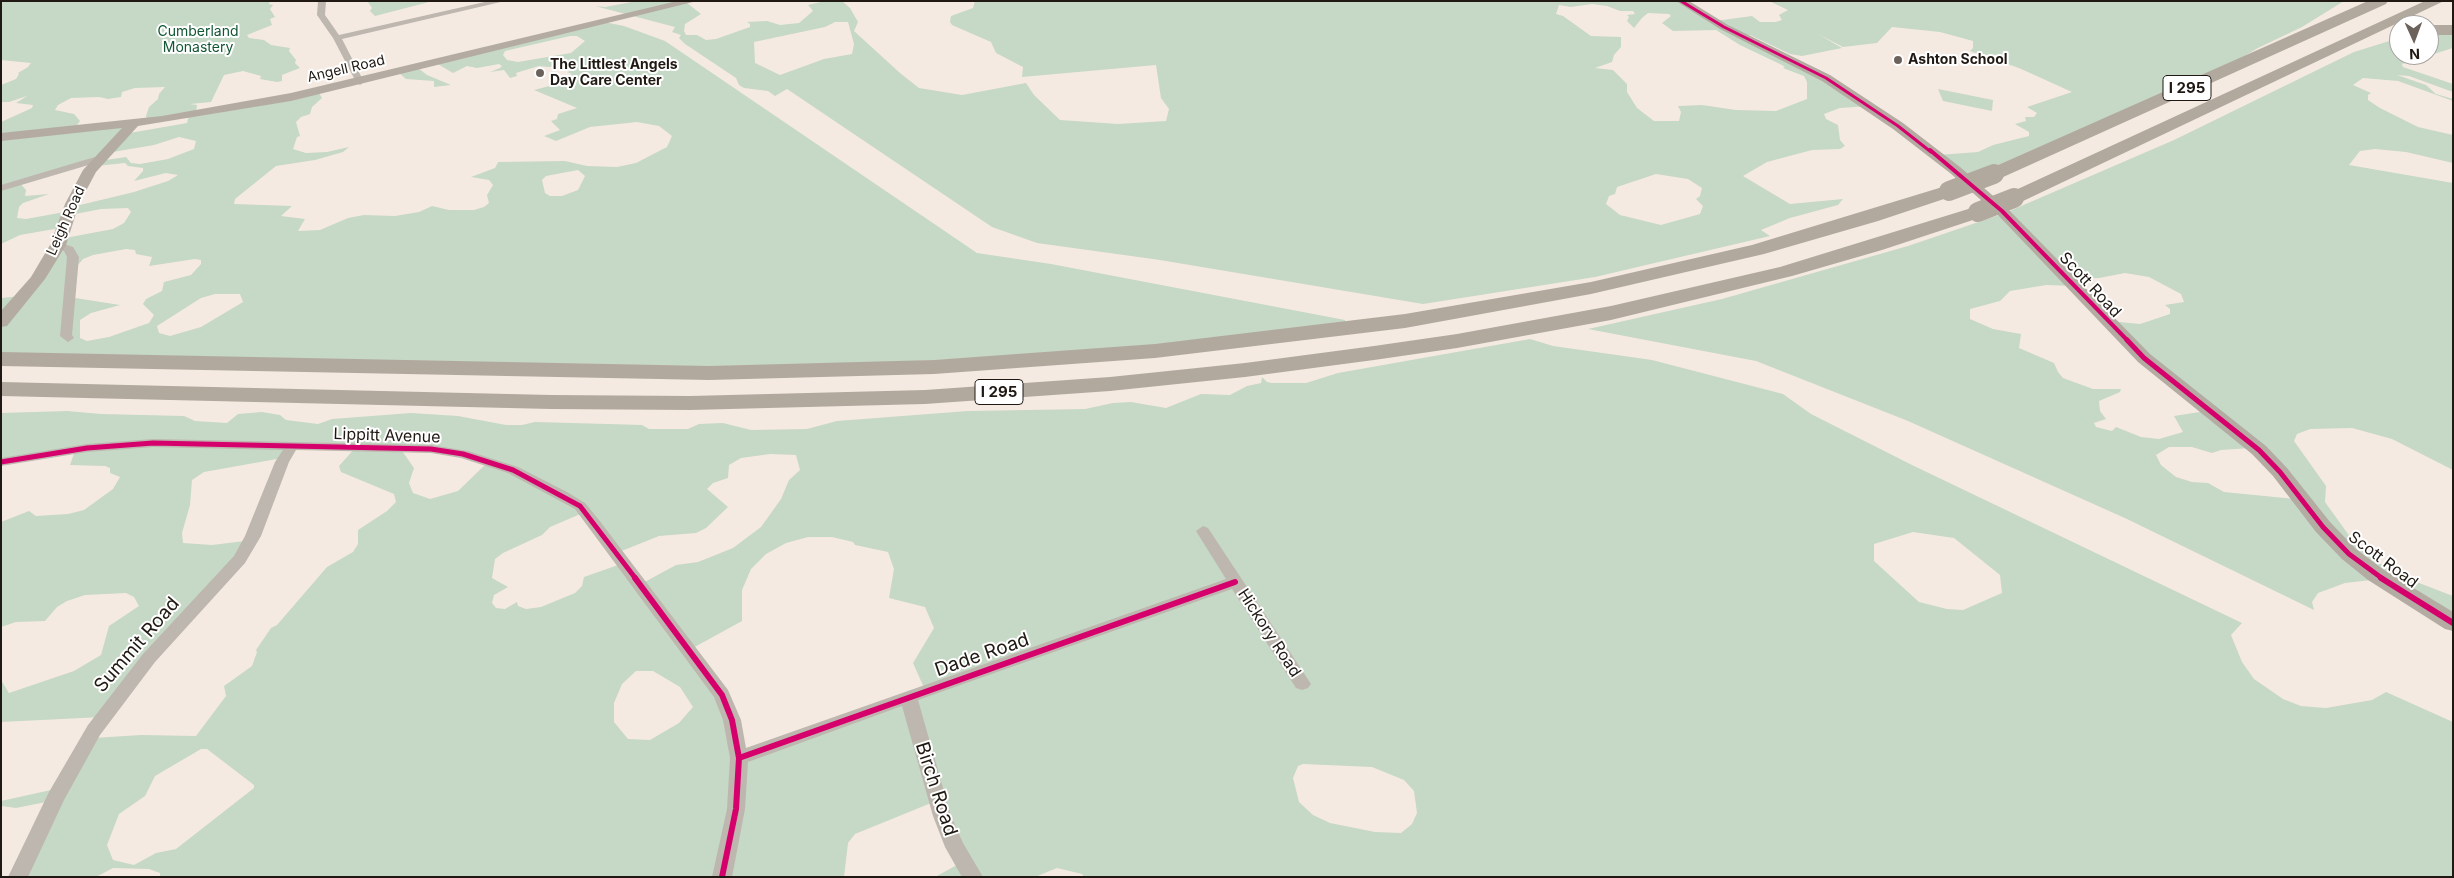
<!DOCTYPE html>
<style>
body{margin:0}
#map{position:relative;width:2454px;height:878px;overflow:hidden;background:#f5eae1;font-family:Inter,sans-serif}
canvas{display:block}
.frame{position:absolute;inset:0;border:2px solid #201913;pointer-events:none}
.north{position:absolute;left:2389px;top:15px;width:50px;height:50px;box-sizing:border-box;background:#fff;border:1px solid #a6a3a1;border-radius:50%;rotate:178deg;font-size:14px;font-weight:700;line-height:20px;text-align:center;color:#201913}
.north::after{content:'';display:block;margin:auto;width:18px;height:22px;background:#6b625b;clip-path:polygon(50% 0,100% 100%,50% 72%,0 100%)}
</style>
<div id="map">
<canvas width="2454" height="878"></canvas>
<div class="frame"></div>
<div class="north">N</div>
</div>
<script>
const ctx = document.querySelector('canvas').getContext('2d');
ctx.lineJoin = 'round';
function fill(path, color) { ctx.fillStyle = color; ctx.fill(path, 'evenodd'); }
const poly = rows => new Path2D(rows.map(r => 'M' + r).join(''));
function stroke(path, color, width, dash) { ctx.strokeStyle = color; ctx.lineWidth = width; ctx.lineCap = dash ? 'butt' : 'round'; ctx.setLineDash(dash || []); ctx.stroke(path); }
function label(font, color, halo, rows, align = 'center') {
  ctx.font = font + ' Inter,sans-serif'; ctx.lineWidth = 4; ctx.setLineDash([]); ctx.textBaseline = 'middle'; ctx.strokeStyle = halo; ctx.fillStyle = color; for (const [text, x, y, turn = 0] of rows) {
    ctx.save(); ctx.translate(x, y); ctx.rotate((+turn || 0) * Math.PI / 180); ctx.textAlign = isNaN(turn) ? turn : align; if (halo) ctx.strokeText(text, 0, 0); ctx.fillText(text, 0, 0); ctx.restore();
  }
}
const green = poly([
 [1,1,270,1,269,4,273,5,270,9,275,17,270,19,272,25,247,35,249,38,264,40,271,45,290,48,289,51,296,60,295,63,300,68,287,73,282,75,282,81,277,82,260,79,261,76,243,71,224,75,211,102,190,104,197,105,196,112,318,91,322,98,312,107,310,114,301,117,296,122,300,136,297,137,293,149,306,153,327,152,349,147,343,152,315,160,276,166,235,199,234,204,292,206,281,216,305,219,298,231,320,230,348,218,364,215,395,216,419,212,432,206,449,210,474,210,484,207,489,203,487,195,493,185,489,180,471,177,495,168,498,162,565,161,587,166,617,167,636,163,667,147,672,136,659,126,637,122,590,127,556,141,544,136,560,130,551,121,557,119,558,114,577,108,534,90,565,82,563,78,572,74,567,72,577,69,569,63,549,67,539,66,516,73,517,76,510,78,504,70,490,72,500,68,502,66,499,64,477,68,467,66,453,73,436,63,604,22,624,26,665,41,977,253,1051,264,1345,320,1345,325,1166,348,725,371,1,355,1,298,22,296,65,238,113,229,124,223,131,212,128,208,101,209,70,215,66,227,20,235,1,244,1,122,32,108,33,105,16,103,27,96,9,102,1,102,1,85,16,79,19,74,18,73,28,67,31,63,1,60],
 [570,36,577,36,585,41,571,53,518,62,507,60,503,55,505,51],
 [165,87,159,94,158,99,149,107,146,116,147,120,189,115,187,123,124,134,121,123,75,128,80,121,74,114,55,110,58,105,71,98,99,97,108,99,121,97,122,92,135,88],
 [179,137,196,141,194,149,168,159,140,164,131,163,126,157,99,161,96,166,125,163,128,166,143,168,143,171,134,181,166,173,178,175,168,181,134,192,76,206,70,211,26,219,17,218,19,207,23,203,49,194,25,196,26,190,19,182,107,153,154,145],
 [578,170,585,176,578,190,562,196,550,196,545,193,542,180,546,176],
 [126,249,135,250,136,254,152,257,149,266,195,259,201,260,201,264,191,275,164,282,162,291,146,299,143,304,154,315,149,323,109,337,87,341,80,338,80,320,91,313,120,305,69,297,77,266,83,259,93,255],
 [215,294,240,294,243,302,201,327,170,336,159,333,157,326,201,298],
 [365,1,433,1,375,16,370,11,372,8,368,2],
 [637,1,689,1,686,2,701,14,685,24,684,31,686,35,697,35,706,40,716,39,750,27,750,24,747,22,767,21,780,25,799,23,813,11,808,5,825,1,842,1,850,8,858,22,854,31,900,73,919,88,962,95,1026,83,1034,95,1060,120,1118,124,1166,121,1169,109,1161,98,1156,65,1022,77,1023,67,996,53,991,42,952,25,950,22,951,16,973,8,975,1,1682,1,1715,21,1752,16,1760,22,1776,22,1782,20,1779,15,1788,10,1769,1,2344,1,2302,27,2258,48,2219,71,1971,181,1938,155,1978,152,1993,145,2029,136,2029,132,2015,124,2026,121,2025,117,2034,117,2037,113,2027,107,2072,92,2019,68,1970,51,1973,48,1973,41,1940,32,1892,27,1877,43,1843,47,1818,34,1842,48,1802,56,1790,54,1750,35,1746,36,1870,106,1840,108,1824,114,1826,119,1838,125,1840,140,1845,146,1840,149,1812,150,1767,162,1743,176,1790,204,1843,199,1838,205,1790,218,1761,230,1770,236,1595,277,1423,304,1160,260,1037,243,992,227,787,89,775,96,768,91,744,88,739,85,736,78,685,44,679,38,681,35,672,32,675,27,595,6,605,7],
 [1592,4,1607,6,1620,11,1633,11,1635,14,1627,15,1629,17,1627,21,1634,28,1642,18,1648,13,1669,14,1671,16,1662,23,1673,31,1716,30,1740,45,1782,65,1785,67,1783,68,1804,76,1807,82,1807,99,1776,111,1736,110,1702,105,1678,106,1681,112,1679,121,1654,121,1637,108,1627,92,1627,84,1613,70,1595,68,1612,62,1614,55,1621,47,1621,37,1591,36,1563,16,1556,14,1559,5,1571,7],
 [835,22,848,22,854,44,852,54,824,59,780,75,755,63,754,42,825,27],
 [1656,174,1688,179,1702,188,1700,196,1696,199,1703,206,1700,214,1661,225,1620,215,1606,204,1609,196,1615,194,1617,187],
 [2429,29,2453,29,2453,48,2402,64,2403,67,2453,84,2453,92,2409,76,2397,75,2426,85,2436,94,2453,99,2453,101,2398,81,2363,78,2353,85,2371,93,2368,95,2368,100,2380,108,2418,127,2453,135,2453,163,2406,152,2375,149,2360,151,2349,165,2453,183,2453,470,2392,439,2352,428,2310,429,2297,434,2294,441,2326,486,2325,502,2348,534,2372,559,2406,578,2453,596,2453,624,2380,579,2345,583,2318,593,2312,602,2314,610,2127,519,1908,421,1756,361,1588,329,1722,299,1908,246,2005,213,2174,140,2354,52,2399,38,2399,55,2429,55],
 [2125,273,2149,277,2181,294,2184,302,2165,305,2170,309,2170,314,2140,324,2109,321,2206,411,2174,416,2183,432,2159,439,2141,437,2116,427,2112,431,2096,427,2094,423,2106,419,2100,411,2099,401,2120,392,2121,389,2093,389,2063,378,2058,372,2054,363,2019,348,2021,334,1993,329,1970,319,1970,309,2000,301,2010,291,2046,285,2075,286,2070,279,2099,278],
 [2169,447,2192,447,2212,453,2221,450,2251,448,2295,499,2224,492,2208,483,2192,482,2176,477,2161,465,2156,455],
 [418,68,427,75,451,85,434,87,434,81,406,79,398,72],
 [1938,89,1993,100,1992,111,1943,101],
 [1530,339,1553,346,1652,360,1783,394,1811,414,1912,465,2242,623,2231,635,2242,662,2254,679,2283,699,2301,706,2326,708,2372,700,2386,692,2453,722,2453,877,1084,877,1082,874,1057,868,1035,877,935,877,966,860,936,801,855,834,848,843,844,877,160,877,160,873,149,869,113,868,96,877,19,877,46,802,16,808,1,806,1,801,60,788,93,738,141,735,196,736,226,696,224,686,252,666,257,652,256,650,271,628,277,625,327,567,353,552,358,544,358,530,387,511,396,502,394,494,341,472,339,466,356,447,297,444,288,457,204,472,192,480,190,505,182,533,183,543,212,545,253,540,102,717,1,722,1,680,9,693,74,671,101,655,109,626,139,606,134,597,126,593,85,595,67,601,57,607,45,621,16,622,1,627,1,522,29,511,36,516,68,514,84,510,113,489,120,477,110,473,110,468,105,466,70,465,76,448,1,460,1,413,67,411,101,414,184,416,195,421,227,423,238,414,262,412,280,415,286,420,318,424,332,419,411,413,458,416,506,425,522,425,535,422,608,424,642,425,649,429,688,429,699,424,723,423,751,430,807,429,837,421,968,411,1085,409,1113,403,1131,402,1166,408,1201,394,1230,395,1247,386,1261,383,1262,377,1267,382,1272,383,1306,383,1338,373],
 [400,448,489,461,458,491,430,499,413,493,409,483,414,468],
 [770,454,796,455,800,470,789,480,781,499,761,527,733,548,698,562,676,565,641,584,618,565,584,577,582,586,575,593,541,607,526,609,518,606,517,602,505,609,496,608,492,603,494,595,508,587,492,578,495,559,503,553,542,535,550,527,585,512,619,552,659,536,696,533,706,528,728,507,707,489,713,483,728,478,729,465,741,458],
 [1913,532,1954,538,2000,575,2002,593,1963,610,1947,609,1919,602,1874,561,1874,544],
 [808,537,832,537,853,542,855,545,888,552,894,569,889,598,925,607,934,628,913,663,925,690,741,752,691,649,742,621,742,590,751,569,766,554,786,543],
 [636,671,653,671,680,687,693,707,679,723,650,740,628,739,614,722,614,703,622,684],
 [201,749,207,749,254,785,254,788,176,849,156,853,134,865,113,860,107,845,119,814,145,796,155,776],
 [1303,764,1372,767,1404,780,1414,791,1417,813,1412,824,1401,833,1375,832,1330,823,1313,815,1299,802,1293,778,1298,766]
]);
const street = poly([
 [318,1,326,1,325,15,339,35,489,1,505,1,342,39,364,82,360,85,356,82,333,38,317,15,318,1],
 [98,156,103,159,102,161,1,191,1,185,98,156],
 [58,242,73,247,79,257,72,335,74,338,68,342,60,336,67,257,64,251,52,245,58,242],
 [153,439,431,445,468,451,518,467,567,492,585,503,599,520,728,690,741,720,746,748,1226,579,1196,531,1203,526,1208,528,1311,684,1308,688,1302,690,1296,688,1232,589,918,700,951,816,963,843,983,877,962,877,945,847,933,816,902,706,748,762,745,809,732,877,712,877,727,809,730,758,723,720,714,697,575,509,508,473,461,458,431,453,296,450,289,462,261,536,245,563,155,662,100,735,64,800,28,877,8,877,49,792,88,725,143,654,234,556,245,536,275,462,283,450,153,447,87,452,1,466,1,458,87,444,153,439]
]);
const secondary = poly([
 [677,1,697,1,291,101,138,126,96,172,79,204,66,245,45,279,7,326,1,327,1,311,31,277,50,245,65,204,83,170,122,128,1,141,1,133,162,116,291,93,677,1],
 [1676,1,1689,1,1728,25,1830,75,1903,123,1960,167,2007,208,2150,354,2266,446,2287,468,2330,522,2356,549,2384,570,2453,612,2453,631,2445,629,2368,580,2342,559,2316,532,2273,476,2252,454,2138,362,1997,214,1950,173,1893,129,1822,81,1720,29,1676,1]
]);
const highway = poly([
 [2368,1,2388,1,2386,4,2001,178,1994,180,1987,178,1985,174,1987,170,2368,1],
 [2425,1,2444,1,2021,202,2014,204,2007,202,2004,198,2007,194,2425,1],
 [2429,25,2453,25,2453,35,2429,35,2429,25],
 [1949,185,1956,187,1958,191,1956,195,1878,221,1764,254,1591,294,1405,328,1155,358,934,374,709,380,1,366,1,352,709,366,934,360,1155,344,1405,314,1591,282,1752,245,1949,185],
 [1978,206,1985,208,1988,212,1985,216,1882,250,1792,276,1611,320,1457,348,1374,360,1245,377,1110,391,925,404,690,410,551,409,1,396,1,382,551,395,690,396,925,390,1110,377,1245,363,1374,346,1457,334,1611,306,1780,267,1978,206]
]);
const highwayBridge = poly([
 [1949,191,1994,174],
 [1978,212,2014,198]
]);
const cyclewayFar3 = poly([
 [1681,1,1724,27,1826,78,1898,126,1931,152]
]);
const cyclewayFar2 = poly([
 [1930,150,2002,211,2128,341]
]);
const cyclewayFar1 = poly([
 [2127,340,2144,358,2259,450,2280,472,2323,527,2349,554,2383,579],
 [1,462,87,448,153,443,431,449,463,454,513,470,580,506,636,579]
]);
const cycleway = poly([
 [635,578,722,695,732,720,739,758,736,809,722,877],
 [2381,578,2453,623],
 [739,758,1235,582]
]);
const markers = [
 [1898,60,5,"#6b625b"],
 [540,73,5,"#6b625b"]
];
const farParknames = [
 ["Cumberland",198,32],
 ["Monastery",198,48]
];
const farPoinames = [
 ["Ashton School",1908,60],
 ["The Littlest Angels",550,65],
 ["Day Care Center",550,81]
];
const farStreetnames = [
 ["Angell Road",346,69,-13],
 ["Leigh Road",66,221,-66]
];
const shields = [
 [2187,88,48],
 [999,392,48]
];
const shieldNames = [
 ["I 295",2187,88],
 ["I 295",999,392]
];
const streetNames = [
 ["Scott Road",2090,285,47],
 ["Lippitt Avenue",387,436,2],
 ["Scott Road",2383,560,37],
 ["Hickory Road",1269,633,57]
];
const nearStreetnames = [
 ["Summit Road",137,645,-49],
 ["Dade Road",982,655,-19],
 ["Birch Road",936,789,72]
];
fill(green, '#c6d8c6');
fill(street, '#beb7af');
fill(secondary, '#b4aca3');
fill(highway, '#b2a99e');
stroke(highwayBridge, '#b2a99e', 20);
stroke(cyclewayFar3, '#d6006c', 3);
stroke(cyclewayFar2, '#d6006c', 4);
stroke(cyclewayFar1, '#d6006c', 5);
stroke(cycleway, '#d6006c', 6);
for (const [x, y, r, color] of markers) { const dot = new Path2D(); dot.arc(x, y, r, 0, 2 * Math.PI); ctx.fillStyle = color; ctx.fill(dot); stroke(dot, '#fff', 2); }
label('14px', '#153', '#fff', farParknames);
label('bold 14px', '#201913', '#fff', farPoinames, 'left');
label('14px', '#201913', '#fff', farStreetnames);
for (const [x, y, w] of shields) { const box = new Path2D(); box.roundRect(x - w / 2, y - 12.5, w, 25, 4); ctx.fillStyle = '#fff'; ctx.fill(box); stroke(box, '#201913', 1); }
label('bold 15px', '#201913', null, shieldNames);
label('16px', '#201913', '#fff', streetNames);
label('19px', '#201913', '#fff', nearStreetnames);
</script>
